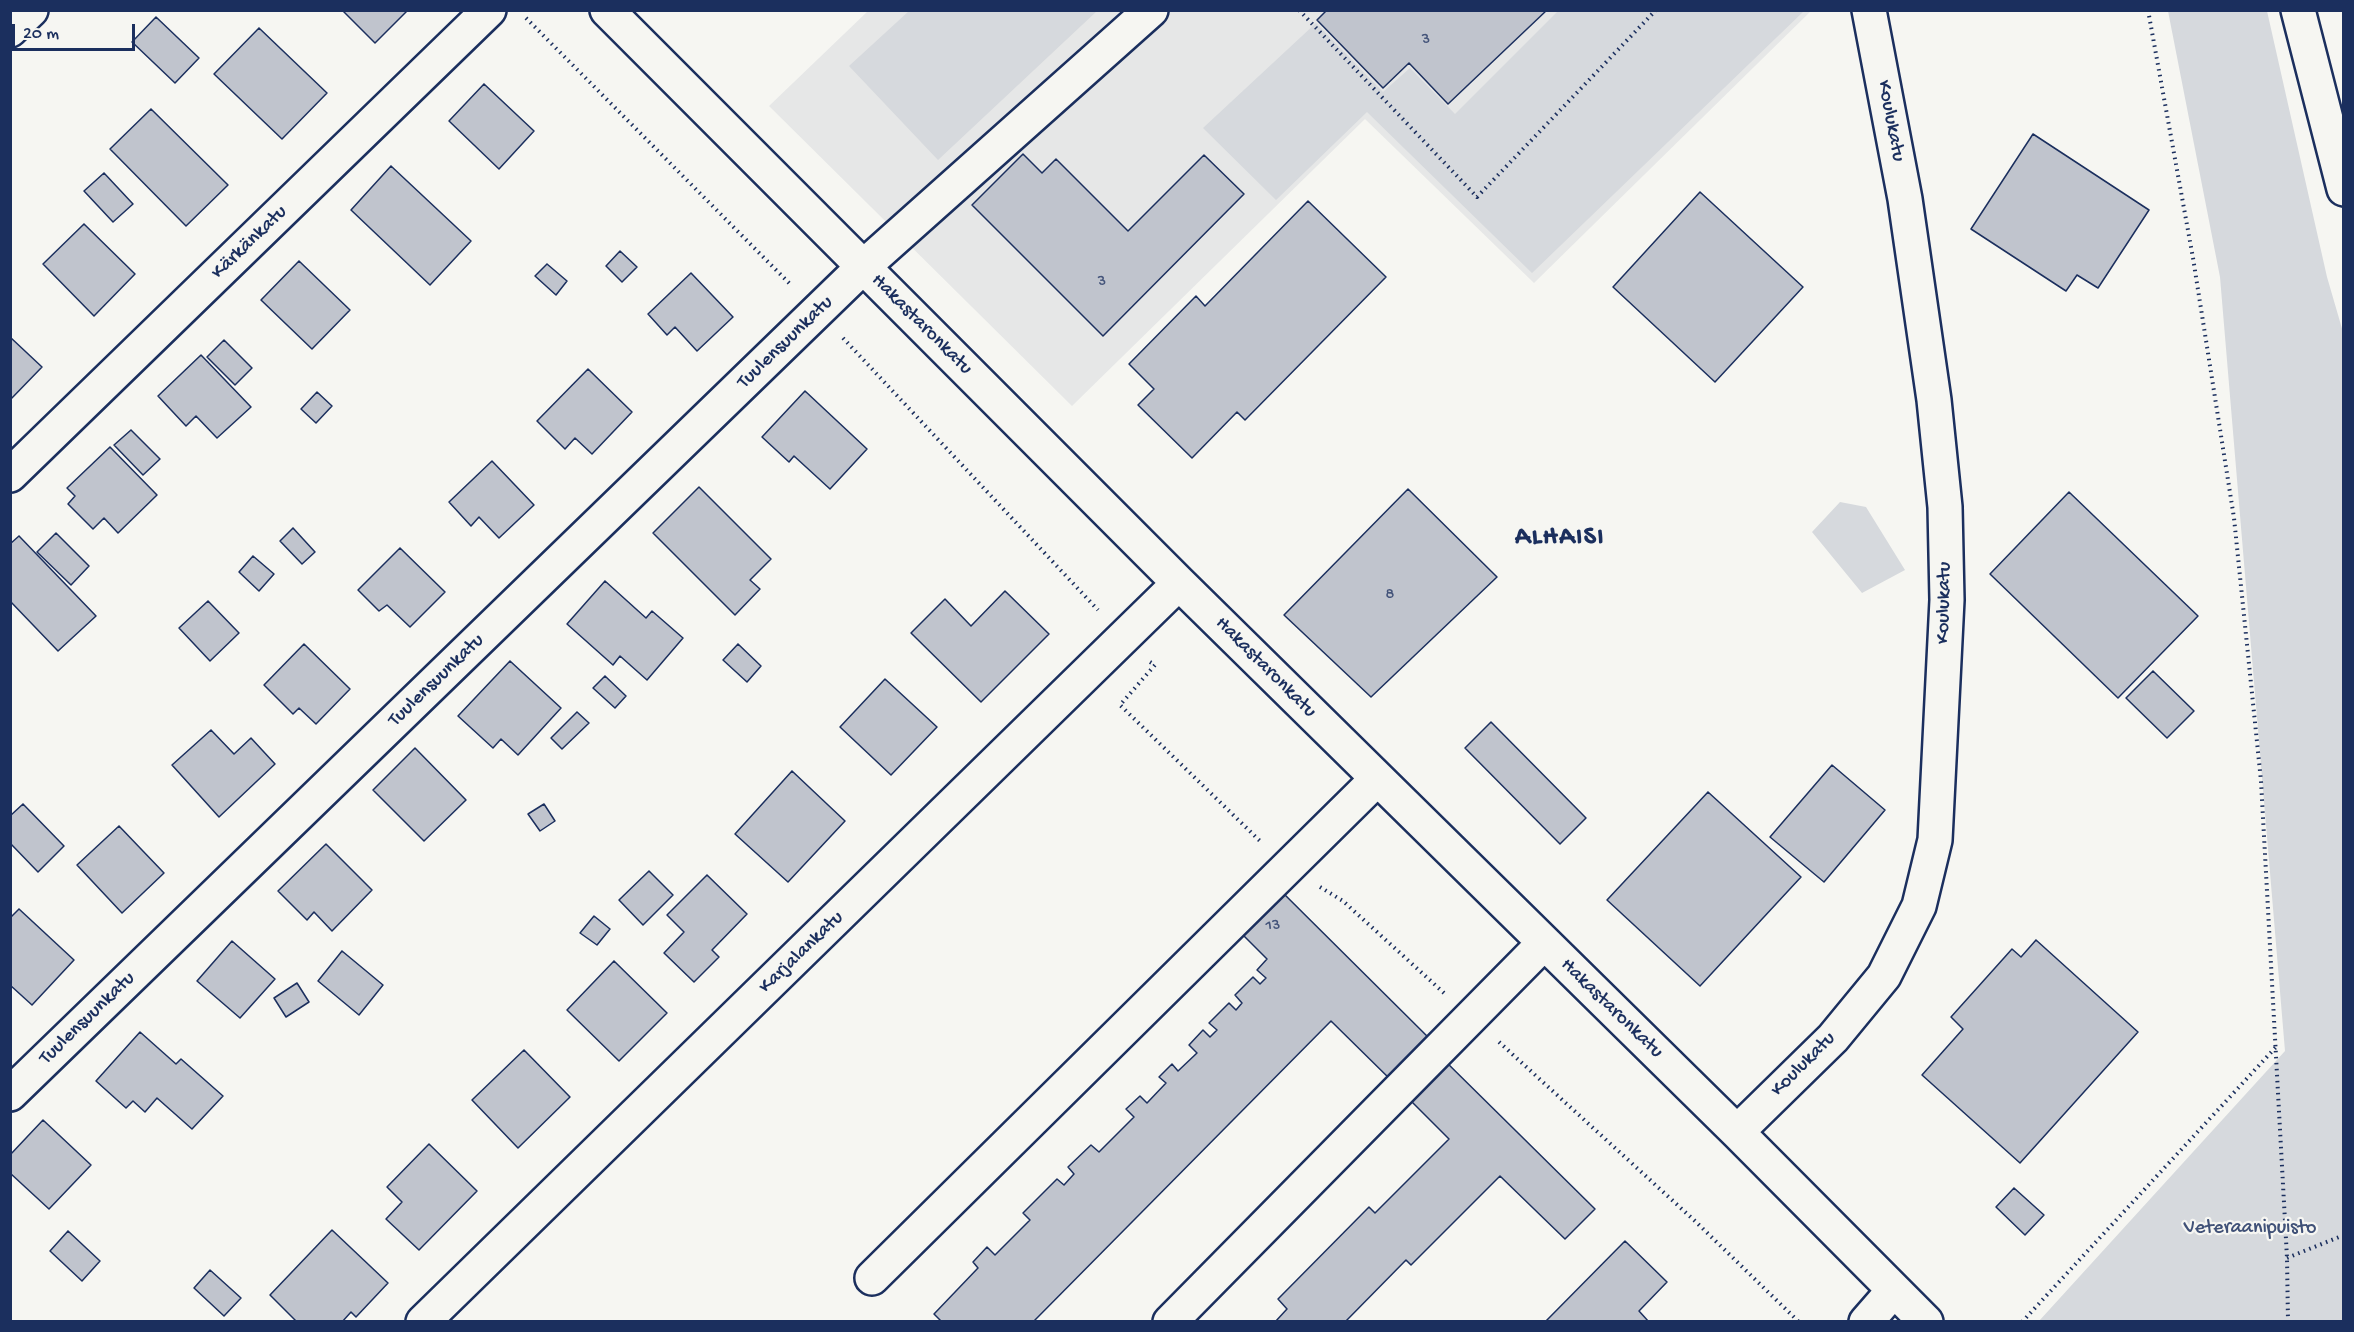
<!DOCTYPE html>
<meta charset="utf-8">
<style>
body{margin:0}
#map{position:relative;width:2354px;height:1332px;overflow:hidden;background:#f6f6f2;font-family:"Gochi Hand",sans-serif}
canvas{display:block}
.frame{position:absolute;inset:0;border:12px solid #1b2f5e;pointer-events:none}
.scale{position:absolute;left:12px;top:24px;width:123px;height:27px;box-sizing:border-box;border:3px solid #1b2f5e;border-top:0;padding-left:8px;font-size:18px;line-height:21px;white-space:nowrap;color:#1b2f5e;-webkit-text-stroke:4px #f6f6f2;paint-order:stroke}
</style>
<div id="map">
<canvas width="2354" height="1332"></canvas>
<div class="frame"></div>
<div class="scale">20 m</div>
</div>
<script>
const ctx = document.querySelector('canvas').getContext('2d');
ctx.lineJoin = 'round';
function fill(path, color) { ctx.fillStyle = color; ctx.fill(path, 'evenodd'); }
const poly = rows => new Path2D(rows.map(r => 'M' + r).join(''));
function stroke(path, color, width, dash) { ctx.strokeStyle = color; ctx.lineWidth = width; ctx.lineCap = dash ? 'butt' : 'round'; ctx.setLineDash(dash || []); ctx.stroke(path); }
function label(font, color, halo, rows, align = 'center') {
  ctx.font = font + ' "Gochi Hand",sans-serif'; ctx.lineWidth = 4.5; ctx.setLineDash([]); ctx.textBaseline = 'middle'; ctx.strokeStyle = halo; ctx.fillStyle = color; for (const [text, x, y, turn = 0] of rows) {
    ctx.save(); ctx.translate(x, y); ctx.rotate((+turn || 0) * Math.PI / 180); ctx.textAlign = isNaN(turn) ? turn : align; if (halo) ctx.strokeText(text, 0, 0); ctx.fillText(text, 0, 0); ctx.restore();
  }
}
const built = poly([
 [868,11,1811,11,1534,283,1365,119,1072,406,769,106]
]);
const green = poly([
 [909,11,909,10,1097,11,938,160,849,66],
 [1558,11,1804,11,1532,273,1367,112,1276,200,1203,128,1316,23,1383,92,1410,68,1455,114],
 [2168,11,2267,11,2327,277,2343,332,2343,1321,2039,1321,2285,1051,2220,277],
 [1840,502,1866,507,1905,570,1862,593,1812,532]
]);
const building = poly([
 [342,10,408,10,375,43,342,10],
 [1327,10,1547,10,1448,104,1409,63,1383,88,1317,20,1327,10],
 [156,17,199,58,175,83,132,42,156,17],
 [259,28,327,93,282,139,214,74,259,28],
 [484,84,534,131,499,169,449,121,484,84],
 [151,109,228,185,186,226,110,149,151,109],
 [2033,134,2149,210,2098,288,2077,275,2066,291,1971,229,2033,134],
 [1023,154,1042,173,1056,159,1128,231,1204,155,1244,194,1103,336,972,205,1023,154],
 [391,166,471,241,430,285,351,210,391,166],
 [104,173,133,204,113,222,84,191,104,173],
 [1700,192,1803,287,1715,382,1613,287,1700,192],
 [1308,201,1386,277,1245,420,1237,412,1192,458,1138,405,1154,389,1129,364,1196,296,1205,306,1308,201],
 [84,224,135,274,94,316,43,264,84,224],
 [620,251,637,267,622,282,606,266,620,251],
 [299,261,350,310,312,349,261,300,299,261],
 [547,264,567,281,556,295,535,276,547,264],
 [691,273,733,317,697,351,675,327,667,335,648,314,691,273],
 [10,337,42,367,10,400,10,337],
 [224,340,252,368,235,385,207,357,224,340],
 [201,355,251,407,217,438,196,416,186,426,158,396,201,355],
 [588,369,632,412,592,454,575,438,565,449,537,421,588,369],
 [805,391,867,449,830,489,794,456,789,462,762,437,805,391],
 [317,392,332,406,316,423,301,409,317,392],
 [131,430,160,459,143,475,114,445,131,430],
 [110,447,157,495,118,533,104,518,93,529,68,504,75,496,67,488,110,447],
 [492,461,534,505,499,538,479,517,471,526,449,502,492,461],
 [699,487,771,559,750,580,760,589,735,615,653,533,699,487],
 [1408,489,1497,577,1371,697,1284,615,1408,489],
 [2069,492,2198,616,2118,698,1990,574,2069,492],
 [293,528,315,552,302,564,280,541,293,528],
 [56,533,89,566,71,585,37,552,56,533],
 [19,536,96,616,58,651,10,601,10,544,19,536],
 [400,548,445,592,410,627,387,605,379,611,358,590,400,548],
 [253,556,274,574,259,591,239,572,253,556],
 [605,581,646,618,652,611,683,638,647,680,620,656,613,665,567,624,605,581],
 [1005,591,1049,634,981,702,911,633,945,599,971,626,1005,591],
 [208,601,239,633,210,661,179,628,208,601],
 [304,644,350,689,316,724,299,708,293,714,264,685,304,644],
 [738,644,761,666,747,682,723,660,738,644],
 [510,661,561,708,518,755,501,739,493,748,458,716,510,661],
 [2153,671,2194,711,2167,738,2126,698,2153,671],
 [605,676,626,696,615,708,593,688,605,676],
 [885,679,937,727,891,775,840,727,885,679],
 [577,712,589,723,562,749,551,738,577,712],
 [1491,722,1586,818,1560,844,1465,748,1491,722],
 [211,730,234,754,251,738,275,764,219,817,172,765,211,730],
 [415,748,466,800,424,841,373,790,415,748],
 [1832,765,1885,810,1824,882,1770,837,1832,765],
 [792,771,845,821,788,882,735,834,792,771],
 [1708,792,1801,877,1700,986,1607,900,1708,792],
 [23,804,64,846,38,872,10,843,10,816,23,804],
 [544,804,555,821,540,831,528,814,544,804],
 [119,826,164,873,122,913,77,865,119,826],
 [326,844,372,890,332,931,314,912,307,920,278,891,326,844],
 [649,871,673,895,643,925,619,900,649,871],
 [707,875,747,914,712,950,719,957,694,982,664,953,684,932,667,915,707,875],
 [1279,889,1435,1044,1395,1084,1331,1021,1033,1322,942,1322,934,1314,978,1268,973,1262,987,1247,995,1255,1030,1220,1023,1213,1057,1179,1064,1185,1074,1174,1068,1167,1091,1145,1099,1152,1134,1117,1126,1109,1140,1096,1147,1103,1166,1083,1159,1077,1172,1064,1178,1071,1197,1053,1189,1045,1203,1030,1210,1037,1217,1030,1209,1023,1229,1003,1236,1010,1242,1003,1235,995,1253,977,1260,984,1266,978,1257,970,1267,959,1239,931,1279,889],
 [19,909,74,960,32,1005,10,985,10,918,19,909],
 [594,916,610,929,597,945,580,933,594,916],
 [2036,940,2138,1032,2020,1163,1922,1075,1963,1029,1951,1017,2012,949,2021,957,2036,940],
 [232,941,275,979,240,1018,197,981,232,941],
 [342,951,383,985,359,1015,318,981,342,951],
 [614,961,667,1013,619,1061,567,1010,614,961],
 [297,983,309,1002,286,1017,274,998,297,983],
 [140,1032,176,1064,181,1059,223,1096,192,1129,157,1098,145,1112,133,1101,126,1108,96,1081,140,1032],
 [524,1050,570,1097,518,1148,472,1100,524,1050],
 [1440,1056,1595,1209,1565,1239,1500,1176,1411,1265,1406,1260,1345,1322,1275,1322,1287,1309,1278,1299,1369,1207,1375,1213,1449,1139,1403,1093,1440,1056],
 [43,1120,91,1165,49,1209,10,1173,10,1155,43,1120],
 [429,1144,477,1191,419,1250,386,1219,402,1202,387,1187,429,1144],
 [2014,1188,2044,1215,2025,1235,1996,1207,2014,1188],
 [332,1230,388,1283,356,1317,351,1312,342,1322,297,1322,270,1295,332,1230],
 [68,1231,100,1261,82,1281,50,1251,68,1231],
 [1625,1241,1667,1282,1639,1311,1649,1322,1545,1322,1625,1241],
 [210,1270,241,1298,224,1316,194,1288,210,1270]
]);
const path = poly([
 [1299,10,1477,197,1656,10],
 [2148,10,2193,258,2234,518,2261,781,2287,1258,2288,1322],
 [526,18,791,285],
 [843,338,1098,610],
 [1150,662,1155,665,1120,705,1260,841],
 [1320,887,1343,901,1444,993],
 [1499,1042,1695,1221,1799,1322],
 [2287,1258,2344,1235],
 [2022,1322,2276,1047]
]);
const minor = poly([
 [607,10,1179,583,1737,1132,1926,1322],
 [10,30,31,10],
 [10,475,489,10],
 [10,1094,863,267,1151,10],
 [1737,1132,1833,1038,1884,976,1919,906,1935,840,1947,600,1945,507,1934,400,1905,199,1869,10],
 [872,1278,1377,779],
 [423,1322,1179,583],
 [1170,1322,1544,943],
 [1866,1322,1893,1291]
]);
const major = poly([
 [2298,10,2344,189]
]);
const numberNames = [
 ["3",1426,41],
 ["3",1102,283],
 ["8",1390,596],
 ["13",1273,927]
];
const streetNames = [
 ["Koulukatu",1890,121,79],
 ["Kärkänkatu",250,243,-44],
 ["Hakastaronkatu",921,325,45],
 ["Tuulensuunkatu",786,343,-44],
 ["Koulukatu",1945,603,-89],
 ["Hakastaronkatu",1265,668,45],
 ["Tuulensuunkatu",437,681,-44],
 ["Karjalankatu",802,953,-44],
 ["Hakastaronkatu",1611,1009,44],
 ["Tuulensuunkatu",88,1019,-44],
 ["Koulukatu",1804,1065,-45]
];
const parkNames = [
 ["Veteraanipuisto",2250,1229]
];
const districtNames = [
 ["ALHAISI",1560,539]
];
fill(built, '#e6e7e7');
fill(green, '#d6d9dd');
fill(building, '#c0c4cd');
stroke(building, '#1b2f5e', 1.5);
stroke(minor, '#1b2f5e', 38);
stroke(major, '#1b2f5e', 38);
stroke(path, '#1b2f5e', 4, [1.5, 4.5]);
stroke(minor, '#f6f6f2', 33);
stroke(major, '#f6f6f2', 33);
label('16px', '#44547a', null, numberNames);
label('20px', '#1b2f5e', '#f6f6f2', streetNames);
label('20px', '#405177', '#f6f6f2', parkNames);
ctx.letterSpacing = '1.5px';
label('bold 26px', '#1b2f5e', '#f6f6f2', districtNames);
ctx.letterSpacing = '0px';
</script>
